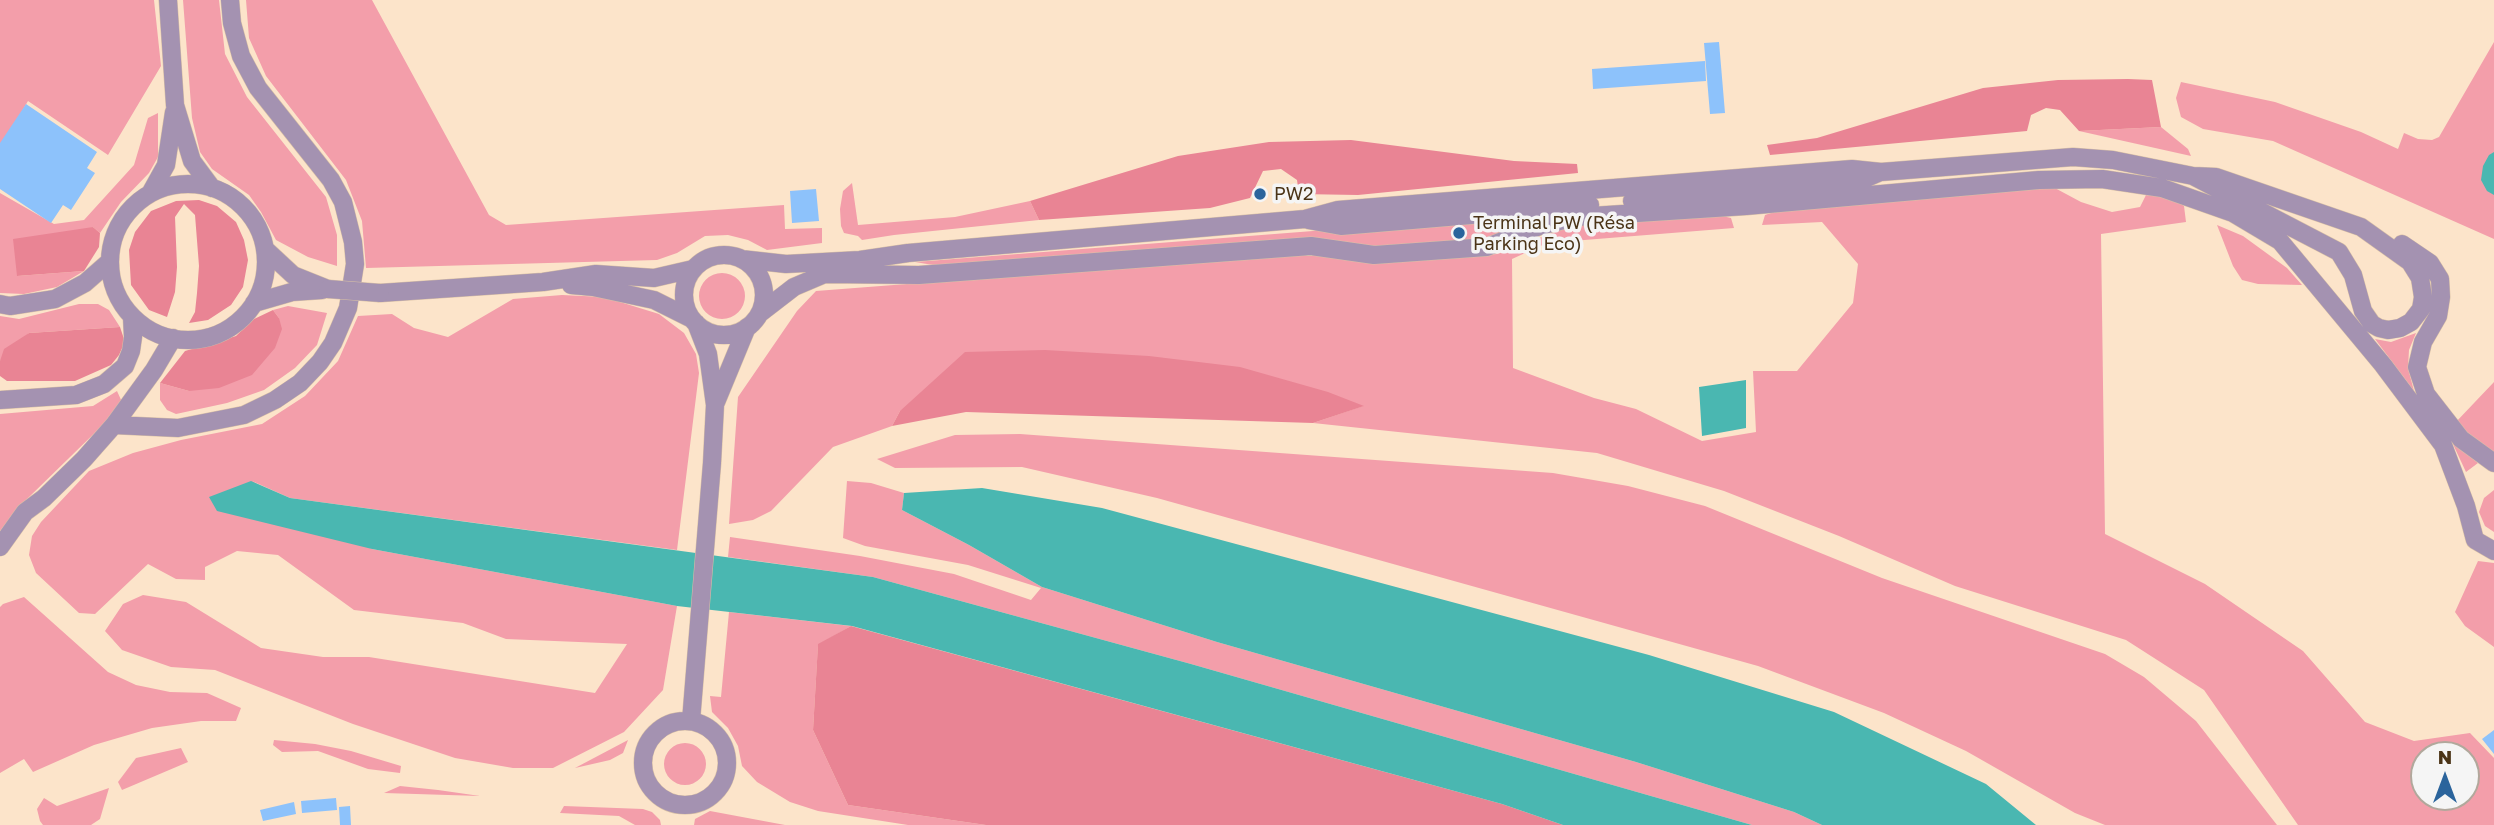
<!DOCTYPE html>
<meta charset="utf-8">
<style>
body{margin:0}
#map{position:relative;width:2494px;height:825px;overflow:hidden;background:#fce4ca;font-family:"Golos Text",sans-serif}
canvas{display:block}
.north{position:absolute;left:2410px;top:741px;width:70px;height:70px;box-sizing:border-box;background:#f5f5f5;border:2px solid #b1a89c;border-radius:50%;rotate:0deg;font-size:19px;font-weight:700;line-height:28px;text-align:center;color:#4b3417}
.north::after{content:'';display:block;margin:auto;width:24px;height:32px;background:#2b649c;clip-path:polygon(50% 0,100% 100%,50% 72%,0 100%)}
</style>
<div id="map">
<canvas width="2494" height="825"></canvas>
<div class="north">N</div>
</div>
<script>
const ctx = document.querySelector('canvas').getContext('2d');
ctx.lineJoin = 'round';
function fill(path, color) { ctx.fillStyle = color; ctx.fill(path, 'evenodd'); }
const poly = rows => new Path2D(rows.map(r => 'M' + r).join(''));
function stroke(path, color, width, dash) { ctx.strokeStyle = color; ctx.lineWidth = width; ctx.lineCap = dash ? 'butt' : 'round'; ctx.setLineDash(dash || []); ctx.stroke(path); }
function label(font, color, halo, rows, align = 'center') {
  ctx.font = font + ' "Golos Text",sans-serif'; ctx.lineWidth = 7; ctx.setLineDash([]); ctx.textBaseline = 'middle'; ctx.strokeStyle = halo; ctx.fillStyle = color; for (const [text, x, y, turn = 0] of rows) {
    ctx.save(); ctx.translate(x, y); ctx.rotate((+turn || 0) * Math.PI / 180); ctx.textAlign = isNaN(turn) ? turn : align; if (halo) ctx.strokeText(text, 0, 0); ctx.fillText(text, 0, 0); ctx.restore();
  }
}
const green = poly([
 [0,0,154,0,161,66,108,155,28,101,0,148],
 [183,0,219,0,225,54,247,97,326,197,337,235,337,266,308,257,276,240,261,212,249,195,212,169,200,152,192,118],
 [246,0,372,0,489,215,506,225,784,205,785,229,822,228,822,243,767,250,748,240,728,235,705,236,677,253,657,260,366,268,362,221,346,180,266,76,249,38],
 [2494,42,2494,239,2273,141,2203,129,2181,117,2176,98,2181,82,2275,102,2361,132,2398,149,2404,133,2418,139,2432,140,2439,137],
 [158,113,158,157,149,173,121,202,100,233,93,227,17,276,84,271,57,287,24,294,0,293,0,193,54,224,84,220,134,165,148,118],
 [2161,127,2188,149,2191,156,2079,131],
 [852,183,858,225,955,217,1030,201,1039,220,894,235,862,240,858,236,844,233,841,226,840,209,843,191],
 [2053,187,2081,202,2112,212,2140,207,2146,195,2174,198,2184,206,2186,222,2101,234,2105,534,2205,584,2303,651,2365,722,2414,741,2470,733,2494,758,2494,825,2298,825,2204,690,2126,640,1955,586,1839,536,1724,491,1597,453,1313,423,1363,406,900,411,892,426,833,447,771,511,753,520,729,524,738,397,797,311,816,291,1270,256,1322,256,1371,263,1497,254,1579,223,1718,215,1731,218,1734,228,1547,243,1512,259,1513,368,1594,398,1636,409,1702,441,1756,432,1753,371,1797,371,1853,303,1858,264,1822,222,1762,225,1765,215,1780,210],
 [2424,755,2466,755,2466,797,2424,797],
 [1557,212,1488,239,1372,248,945,267,915,262],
 [2217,225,2243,236,2287,268,2302,285,2258,284,2242,280,2233,266],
 '699 296a23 23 0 1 1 46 0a23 23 0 1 1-46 0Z',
 [562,295,604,297,659,314,684,333,696,354,699,373,677,550,290,498,252,481,372,549,677,606,663,690,624,732,553,768,513,768,455,758,353,724,215,670,171,667,122,650,105,631,123,604,143,595,186,602,261,648,323,657,369,657,595,693,627,644,506,639,463,623,354,610,278,555,237,551,205,567,205,580,176,579,148,564,95,614,79,613,36,573,29,555,32,536,41,522,89,471,133,453,181,440,262,424,305,396,338,361,358,316,392,314,414,328,448,337,513,299],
 [79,304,98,304,109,310,120,327,29,333,0,361,0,316,19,319],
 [288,306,327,313,317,345,295,368,264,390,227,403,176,414,167,410,160,400,160,383,189,391,279,318,273,310],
 [2416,333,2409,350,2408,368,2414,391,2375,339,2391,342],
 [2494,382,2494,454,2455,423],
 [117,391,122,402,110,418,26,500,0,531,0,414,93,406],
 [1020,434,1553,473,1628,486,1705,506,1882,578,2105,654,2144,677,2196,721,2277,825,2105,825,2075,813,1966,751,1884,713,1758,666,1157,498,1022,467,895,468,877,459,955,435],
 [2451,440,2478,463,2466,472],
 [847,481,871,483,904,493,902,510,969,545,1042,587,1217,642,1636,762,1794,812,1822,825,1752,825,1191,664,873,577,728,557,730,537,860,556,954,574,1031,600,1041,588,968,565,865,546,843,538],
 [2494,490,2494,532,2485,526,2479,512,2484,498],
 [2478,561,2494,563,2494,647,2465,626,2455,612],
 [24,597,108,672,136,685,170,692,207,693,241,708,236,721,201,721,152,728,94,745,33,772,24,759,0,773,0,607,3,604],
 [729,612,851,626,818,645,813,730,848,805,986,825,908,825,818,811,790,802,757,782,742,766,738,746,728,728,712,712,710,696,721,697],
 [274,740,315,744,351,751,401,766,400,773,368,769,318,751,282,752,273,745],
 [628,740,623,753,610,760,575,768],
 '664 764a21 21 0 1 1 42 0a21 21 0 1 1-42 0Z',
 [181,748,188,762,122,790,118,782,136,758],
 [400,786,438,790,480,796,384,793],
 [109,788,100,819,91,825,43,825,40,821,37,809,44,798,57,806],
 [564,806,643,809,652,812,660,820,661,825,635,825,619,816,560,813],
 [710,811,785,825,694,825,695,819]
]);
const forest = poly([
 [2128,79,2152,80,2161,127,2079,131,2060,110,2046,108,2031,115,2027,131,1770,155,1767,145,1817,138,1983,88,2058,80],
 [1351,140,1514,161,1577,164,1578,173,1358,195,1299,194,1297,180,1281,169,1263,171,1250,198,1210,208,1039,220,1030,201,1178,156,1269,142],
 [199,200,217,206,236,222,244,240,248,260,243,287,231,305,208,320,189,323,195,312,197,293,199,266,195,215,184,204,175,217,177,267,175,292,167,317,149,310,131,285,129,250,135,232,151,211,176,201],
 [93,227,100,233,99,247,84,271,17,276,13,239],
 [273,310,279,318,282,329,275,348,252,375,219,388,189,391,160,383,185,351,236,336,252,320],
 [120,327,125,342,119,355,111,365,75,381,7,381,0,376,0,361,4,349,29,333],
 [1045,350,1149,356,1240,367,1328,392,1364,406,1313,423,966,412,892,426,900,411,965,352],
 [851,626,1502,804,1563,825,986,825,848,805,813,730,818,644]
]);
const water = poly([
 [2494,152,2494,195,2487,191,2481,180,2483,166,2489,155],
 [1746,380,1746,428,1702,436,1699,387],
 [251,481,290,498,873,577,1191,664,1752,825,1563,825,1502,804,852,626,677,606,372,549,217,511,209,497],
 [982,488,1102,508,1649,655,1834,712,1986,784,2036,825,1822,825,1794,812,1636,762,1217,642,1042,587,969,545,902,510,904,493]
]);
const building = poly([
 [1719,42,1725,113,1710,114,1704,43],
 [1705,61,1706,81,1593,89,1592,69],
 [26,104,97,152,87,168,95,173,71,210,63,205,51,223,0,189,0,143],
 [816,189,819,221,792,223,790,191],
 [2494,730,2494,754,2482,739],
 [336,798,337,810,302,813,301,801],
 [294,802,296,814,263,821,260,810],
 [350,806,351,825,340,825,339,807]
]);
const minor = poly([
 [168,0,175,105,192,161,212,188],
 '110 262a78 78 0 1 1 156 0a78 78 0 1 1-156 0Z',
 [151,192,166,165,174,112],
 [1632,201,1855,183,1878,173],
 [1308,220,1341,226,1590,205],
 [2402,244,2430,263,2440,279,2441,297,2438,316,2423,342,2417,367,2426,394,2461,439,2494,463],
 [265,249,293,275,328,289],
 '684 295a40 40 0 1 1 80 0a40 40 0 1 1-80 0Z',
 [741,259,786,264,860,260,908,253,1305,219,1338,210,1852,169,1881,172,2073,157,2113,160,2193,176,2216,177,2361,227,2410,262,2420,278,2423,297,2421,309,2411,322,2400,328,2388,330,2379,328,2372,324,2363,311,2353,275,2339,252,2193,176],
 [823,274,919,275,1311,246,1374,255,1487,247,1540,226,1576,217,1746,206,2039,180,2102,179,2162,188,2233,213,2280,241,2383,365,2443,445,2466,506,2475,540,2494,551],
 [571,285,593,287,654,300,692,319],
 [380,293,543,282,596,274,654,278,693,269],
 [254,303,292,292,322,290],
 [0,304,10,306,55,299,85,283,109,262],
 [759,314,794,287,834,270],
 [0,400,76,395,104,384,125,366,131,351,133,337,132,317],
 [716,402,747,327],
 [114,425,178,428,244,415,275,400,300,383,320,362,333,343,348,308,355,264,353,242,343,202,331,180,258,88,241,56,232,23,230,0],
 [0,547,25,512,44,498,84,459,114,425,154,370,173,338],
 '643 763a42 42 0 1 1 84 0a42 42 0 1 1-84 0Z',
 [691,721,712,463,715,405,708,354,696,323]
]);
const minorBridge = poly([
 [328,289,380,293]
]);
const markers = [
 [1260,194,7,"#2b649c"],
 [1459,233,7,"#2b649c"]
];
const poiNames = [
 ["PW2",1274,194],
 ["Terminal PW (Résa",1473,223],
 ["Parking Eco)",1473,244]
];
fill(green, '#f39eaa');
fill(forest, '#e98494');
fill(water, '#4ab7b1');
fill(building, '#8dc2fb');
stroke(minor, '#d9c1a6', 19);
stroke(minor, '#a492b1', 18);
stroke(minorBridge, '#d9c1a6', 19, []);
stroke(minorBridge, '#a492b1', 18);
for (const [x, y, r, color] of markers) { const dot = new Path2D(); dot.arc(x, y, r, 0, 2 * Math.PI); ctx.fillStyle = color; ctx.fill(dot); stroke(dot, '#f5f5f5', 2.5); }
label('18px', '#4b3417', '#f5f5f5', poiNames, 'left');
</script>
